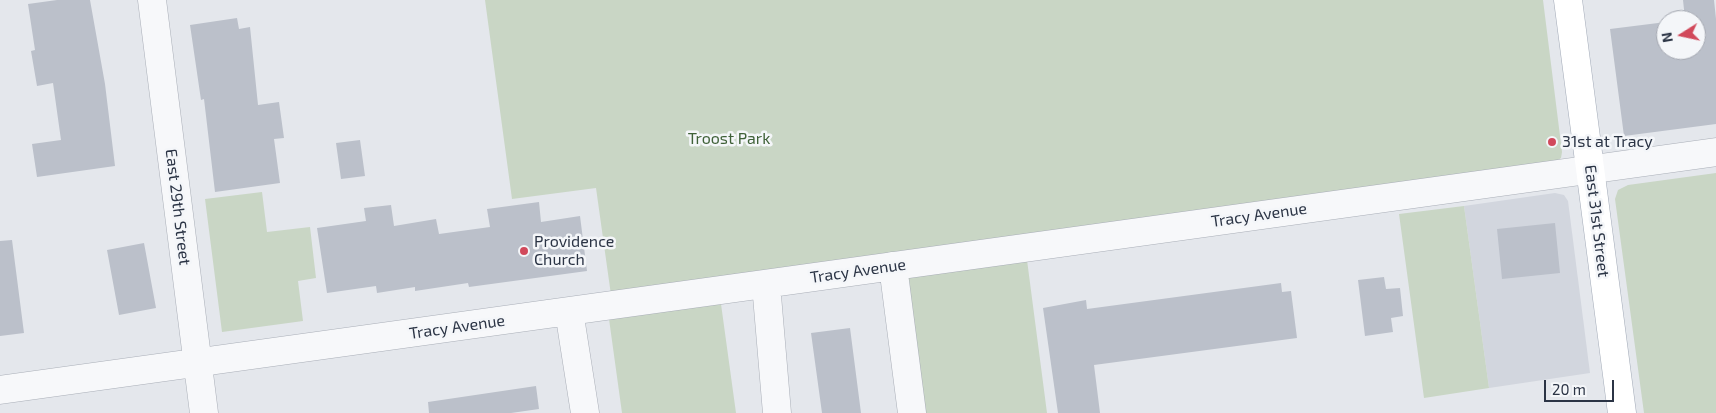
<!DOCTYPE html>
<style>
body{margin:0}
#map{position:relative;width:1716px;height:413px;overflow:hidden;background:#e4e7ec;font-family:"Exo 2",sans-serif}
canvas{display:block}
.north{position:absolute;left:1656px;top:10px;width:50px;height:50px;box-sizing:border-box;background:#f4f6f9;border:1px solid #a4a8b1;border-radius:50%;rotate:260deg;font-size:14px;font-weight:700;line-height:20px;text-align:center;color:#2b3445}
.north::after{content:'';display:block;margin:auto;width:18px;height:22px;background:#d1495b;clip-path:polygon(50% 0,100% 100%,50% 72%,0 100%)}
.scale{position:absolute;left:1544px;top:380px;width:70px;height:22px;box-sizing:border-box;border:2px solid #2b3445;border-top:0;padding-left:6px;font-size:15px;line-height:18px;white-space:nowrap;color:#2b3445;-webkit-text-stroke:4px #f4f6f9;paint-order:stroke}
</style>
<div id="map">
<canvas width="1716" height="413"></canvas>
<div class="north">N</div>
<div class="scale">20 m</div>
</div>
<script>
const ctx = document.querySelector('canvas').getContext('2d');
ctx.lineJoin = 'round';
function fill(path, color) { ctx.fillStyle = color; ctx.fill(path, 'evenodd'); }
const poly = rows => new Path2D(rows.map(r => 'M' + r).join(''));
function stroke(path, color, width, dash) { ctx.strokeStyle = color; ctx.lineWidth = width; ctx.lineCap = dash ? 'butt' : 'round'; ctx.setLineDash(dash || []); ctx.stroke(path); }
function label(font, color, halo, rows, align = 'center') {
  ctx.font = font + ' "Exo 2",sans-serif'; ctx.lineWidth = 5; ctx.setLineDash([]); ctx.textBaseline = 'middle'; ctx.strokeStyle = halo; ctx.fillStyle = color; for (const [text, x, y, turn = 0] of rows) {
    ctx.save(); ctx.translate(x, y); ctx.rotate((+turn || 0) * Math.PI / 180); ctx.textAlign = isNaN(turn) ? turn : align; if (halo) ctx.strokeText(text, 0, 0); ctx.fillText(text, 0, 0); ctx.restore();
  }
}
const built = poly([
 [1555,193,1564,195,1568,201,1590,373,1489,388,1464,206]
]);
const green = poly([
 [485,0,1543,0,1562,152,1561,158,1552,165,611,295,596,188,512,199],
 [1716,173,1716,413,1644,413,1615,199,1618,190,1628,185],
 [262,192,267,232,310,227,316,278,298,281,303,321,222,332,205,199],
 [1464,206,1489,388,1424,398,1399,214],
 [1027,260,1047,413,924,413,906,276],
 [721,304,736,413,622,413,609,319]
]);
const building = poly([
 [57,0,90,0,105,84,115,166,37,177,32,144,61,140,53,83,37,86,31,51,35,50,28,4],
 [1683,0,1714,0,1716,19,1716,124,1624,136,1610,29,1666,22,1666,50,1696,50,1696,20,1678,20,1685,19],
 [237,18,239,29,250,27,258,105,279,102,284,138,274,139,280,183,215,192,204,99,201,100,190,25],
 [360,140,365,176,341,179,336,143],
 [539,202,541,222,580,216,587,271,469,287,468,283,415,291,415,287,377,293,376,286,327,293,317,228,366,221,364,208,391,205,394,226,436,219,439,234,490,227,487,209],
 [1555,223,1560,273,1502,279,1497,229],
 [12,240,24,333,0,336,0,241],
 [144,243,156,308,119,315,107,250],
 [1384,277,1386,289,1400,288,1403,316,1391,318,1393,332,1365,336,1358,280],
 [1281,283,1282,292,1291,291,1297,338,1094,365,1100,413,1058,413,1043,308,1086,300,1087,309],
 [850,328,861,413,822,413,811,333],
 [536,386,539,409,511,413,429,413,428,402]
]);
const minor = poly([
 [152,0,204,413],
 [893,266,912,413],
 [766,284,777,413],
 [569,311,585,413],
 [0,390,1716,152]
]);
const major = poly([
 [1568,0,1622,413]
]);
const markers = [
 [1552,142,5,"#d1495b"],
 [524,251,5,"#d1495b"]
];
const parkNames = [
 ["Troost Park",729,139]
];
const poiNames = [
 ["31st at Tracy",1562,142],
 ["Providence",534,242],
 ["Church",534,260]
];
const streetNames = [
 ["East 29th Street",178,207,83],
 ["Tracy Avenue",1259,215,-8],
 ["East 31st Street",1597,221,83],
 ["Tracy Avenue",858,271,-8],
 ["Tracy Avenue",457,327,-8]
];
fill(built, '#d2d6de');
fill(green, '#c9d6c5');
fill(building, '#bbc0ca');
stroke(minor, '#a9aeb7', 29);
stroke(major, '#a3abb8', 29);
stroke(minor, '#f7f8fa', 28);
stroke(major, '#fff', 28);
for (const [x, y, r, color] of markers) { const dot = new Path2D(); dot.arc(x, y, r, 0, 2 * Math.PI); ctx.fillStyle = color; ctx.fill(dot); stroke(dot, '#f4f6f9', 2); }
label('16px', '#3f6138', '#f4f6f9', parkNames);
label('16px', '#2b3445', '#f4f6f9', poiNames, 'left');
label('16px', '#2b3445', '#f4f6f9', streetNames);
</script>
